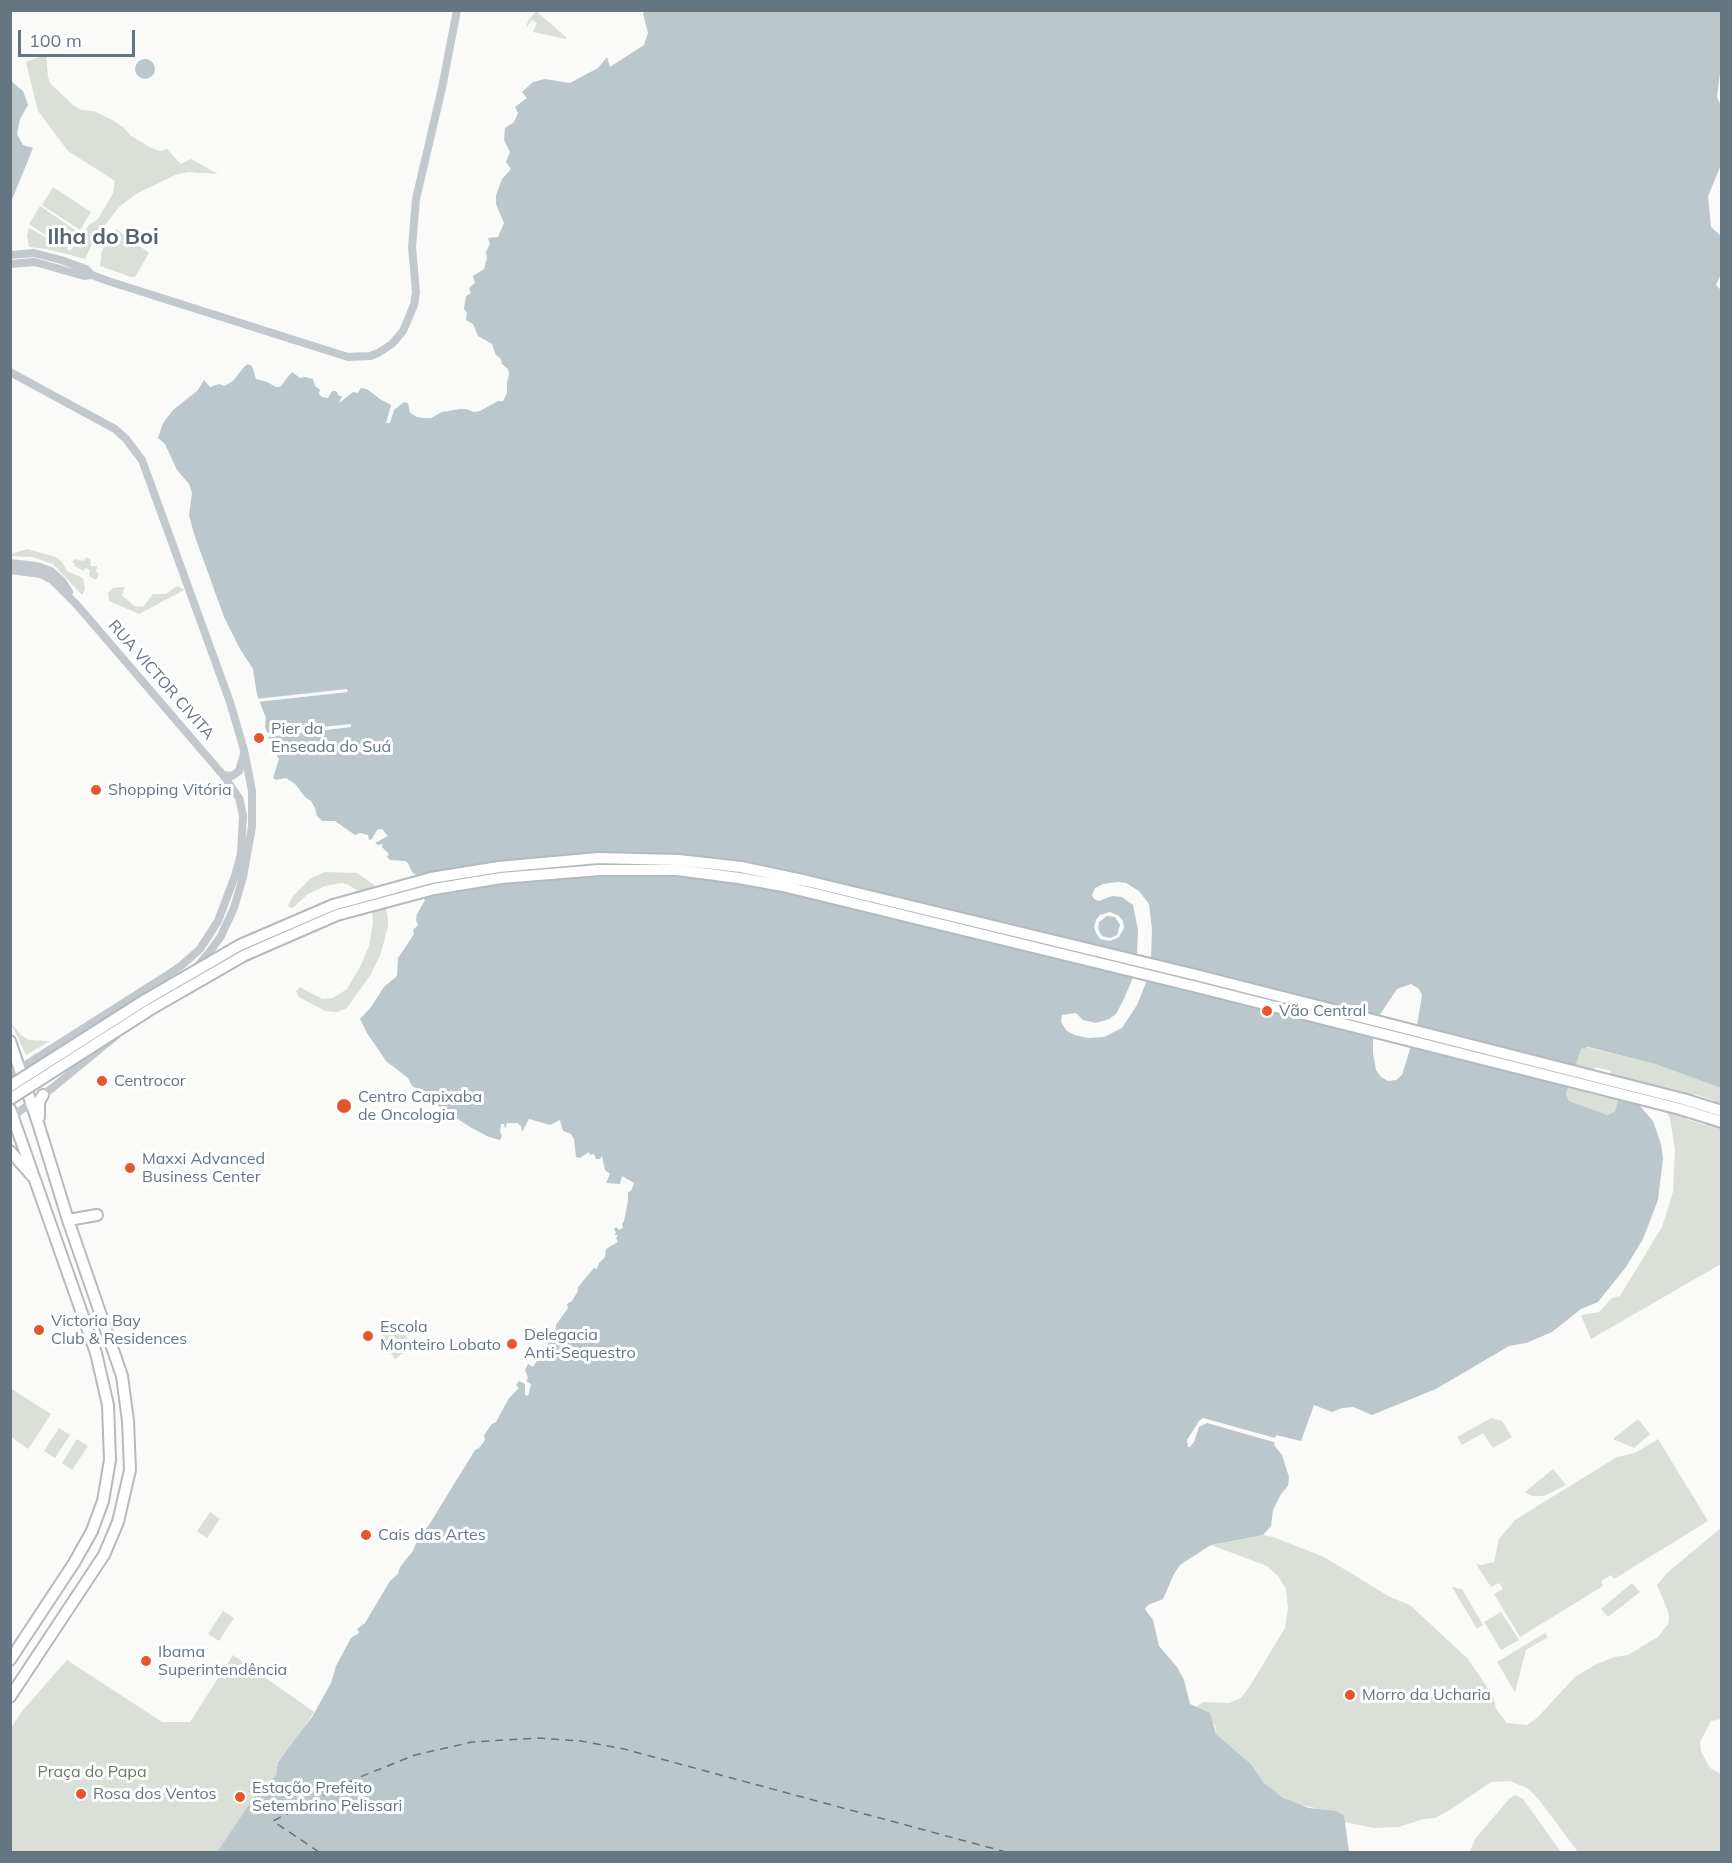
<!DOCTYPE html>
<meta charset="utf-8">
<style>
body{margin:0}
#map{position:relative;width:1732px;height:1863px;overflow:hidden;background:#fafaf8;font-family:Mulish,sans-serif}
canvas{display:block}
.frame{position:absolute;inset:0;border:12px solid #657683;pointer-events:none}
.scale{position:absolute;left:18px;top:30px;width:117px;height:27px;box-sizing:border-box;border:3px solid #657683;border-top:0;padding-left:8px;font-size:18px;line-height:21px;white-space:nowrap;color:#657683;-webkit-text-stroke:4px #fff;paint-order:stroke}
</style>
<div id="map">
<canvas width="1732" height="1863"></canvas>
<div class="frame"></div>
<div class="scale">100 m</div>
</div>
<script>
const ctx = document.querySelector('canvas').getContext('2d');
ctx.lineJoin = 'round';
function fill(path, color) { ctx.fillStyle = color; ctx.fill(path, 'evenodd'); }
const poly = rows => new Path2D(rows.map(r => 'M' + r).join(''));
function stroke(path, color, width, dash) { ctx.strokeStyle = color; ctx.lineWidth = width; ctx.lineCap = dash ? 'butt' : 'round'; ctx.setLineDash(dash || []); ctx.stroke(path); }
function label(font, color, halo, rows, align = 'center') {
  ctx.font = font + ' Mulish,sans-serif'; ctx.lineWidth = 6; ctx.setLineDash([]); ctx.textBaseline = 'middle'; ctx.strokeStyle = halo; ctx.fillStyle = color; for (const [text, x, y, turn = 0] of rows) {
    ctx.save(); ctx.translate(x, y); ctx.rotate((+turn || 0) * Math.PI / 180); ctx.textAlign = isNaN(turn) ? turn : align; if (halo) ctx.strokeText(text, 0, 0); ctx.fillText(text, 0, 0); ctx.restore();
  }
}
const green = poly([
 [536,11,566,37,566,39,533,32,537,23,532,20,526,28,528,21],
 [46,54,48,77,50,83,73,105,81,110,94,111,114,121,124,128,131,136,151,148,160,151,167,149,181,164,191,159,218,174,188,172,175,175,136,194,119,207,95,238,85,259,47,249,29,247,27,236,29,228,62,246,29,224,40,206,78,232,67,249,70,251,89,225,98,219,113,193,115,181,68,151,38,111,26,62],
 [53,187,91,212,80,230,42,205],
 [116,229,149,253,135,277,131,277,100,266,102,251,106,242],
 [27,549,56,557,62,562,67,571,83,578,85,589,82,595,53,564,32,557,11,556,11,554],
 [86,557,91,560,90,566,97,566,96,572,99,574,96,580,89,576,90,570,85,568,84,571,74,566,75,564,72,562,74,559,84,561],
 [177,586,184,590,139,614,109,601,108,593,113,588,122,587,125,587,122,595,134,606,143,607,153,594,166,594],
 [325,872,357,873,373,884,383,896,388,918,388,926,381,953,371,974,347,1008,337,1012,325,1011,299,997,296,991,300,987,322,999,333,998,347,989,361,965,369,946,373,923,372,911,364,895,349,885,342,883,325,886,308,894,294,907,291,908,288,906,293,896,311,878],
 [11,1023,21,1035,29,1040,50,1041,26,1055],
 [1585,1047,1655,1064,1721,1088,1721,1264,1591,1339,1581,1315,1599,1312,1612,1298,1620,1296,1662,1227,1673,1192,1675,1149,1670,1119,1660,1096,1624,1088,1615,1111,1608,1115,1569,1101,1566,1094,1578,1052],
 [1595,1067,1611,1071,1604,1097,1588,1093],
 [1694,1094,1713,1100,1705,1125,1686,1119],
 [398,1325,413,1346,395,1359,380,1337],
 [10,1388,51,1414,28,1449,11,1437],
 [1491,1418,1502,1421,1512,1437,1493,1448,1483,1433,1462,1445,1457,1437],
 [1638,1419,1650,1434,1634,1448,1613,1439],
 [59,1428,70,1435,55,1458,44,1451],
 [77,1439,88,1446,72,1470,62,1463],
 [1658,1439,1708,1521,1614,1579,1611,1575,1601,1581,1603,1586,1520,1637,1494,1594,1503,1589,1499,1583,1491,1587,1476,1564,1481,1565,1494,1562,1499,1539,1515,1520,1617,1457,1635,1453],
 [1553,1469,1566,1485,1544,1496,1532,1496,1525,1492],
 [210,1512,220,1519,207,1538,197,1531],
 [1721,1528,1721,1719,1711,1721,1700,1742,1701,1752,1710,1768,1721,1774,1721,1852,1578,1852,1540,1801,1529,1789,1510,1781,1491,1782,1450,1810,1435,1818,1423,1819,1399,1827,1374,1828,1345,1822,1344,1815,1294,1803,1274,1791,1264,1783,1251,1764,1216,1734,1215,1725,1196,1707,1203,1702,1229,1703,1241,1698,1250,1686,1285,1628,1288,1608,1286,1589,1279,1577,1267,1566,1211,1545,1263,1535,1273,1537,1324,1557,1390,1597,1410,1605,1468,1659,1493,1696,1496,1709,1507,1723,1527,1725,1537,1718,1575,1677,1595,1665,1614,1657,1628,1655,1658,1637,1668,1624,1669,1619,1668,1611,1657,1585,1667,1573],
 [1632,1583,1640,1592,1608,1617,1601,1609],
 [1452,1587,1462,1589,1483,1625,1477,1629],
 [223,1611,234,1618,219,1641,208,1634],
 [1501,1612,1519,1640,1501,1650,1484,1622],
 [1545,1633,1548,1637,1526,1650,1515,1692,1497,1662],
 [233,1655,314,1712,297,1739,278,1761,276,1775,252,1801,217,1852,11,1852,11,1728,23,1710,67,1660,162,1722,190,1722],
 [1515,1795,1523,1799,1561,1852,1470,1852,1475,1839,1509,1799]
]);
const water = poly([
 [647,11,1721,11,1721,65,1717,97,1721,106,1721,165,1708,196,1711,227,1722,237,1721,274,1716,285,1722,291,1721,1088,1655,1064,1588,1047,1581,1049,1566,1094,1569,1101,1608,1115,1615,1111,1620,1094,1634,1099,1653,1121,1661,1144,1663,1158,1658,1200,1643,1239,1626,1267,1598,1302,1581,1309,1552,1332,1526,1343,1509,1346,1436,1389,1372,1415,1353,1407,1342,1408,1332,1412,1314,1405,1301,1441,1276,1435,1274,1445,1282,1455,1289,1477,1288,1486,1281,1494,1273,1510,1271,1526,1263,1535,1211,1545,1189,1559,1180,1565,1174,1574,1163,1599,1148,1605,1145,1609,1153,1620,1159,1646,1177,1667,1184,1680,1190,1704,1210,1713,1216,1734,1251,1764,1264,1783,1284,1798,1309,1808,1336,1811,1344,1815,1349,1852,217,1852,257,1793,276,1775,278,1762,312,1717,331,1683,336,1666,351,1638,359,1633,357,1629,365,1623,390,1581,398,1574,400,1567,413,1551,418,1538,429,1525,475,1450,479,1448,485,1440,484,1435,492,1424,496,1422,509,1398,519,1388,516,1385,519,1381,525,1384,525,1395,528,1396,531,1384,526,1381,528,1378,525,1370,528,1364,533,1367,550,1340,547,1336,556,1328,556,1325,568,1308,567,1304,572,1301,578,1291,578,1287,594,1268,597,1269,599,1263,605,1257,606,1249,618,1242,616,1238,618,1235,615,1235,616,1232,614,1229,616,1227,619,1230,623,1228,622,1224,624,1221,628,1201,628,1192,631,1191,634,1183,622,1176,620,1184,606,1183,610,1174,605,1170,602,1156,600,1159,596,1159,594,1154,590,1155,589,1152,580,1158,576,1157,574,1139,571,1134,563,1131,560,1120,550,1125,529,1119,522,1132,521,1126,517,1123,507,1123,505,1129,504,1124,501,1124,500,1132,502,1136,500,1140,489,1137,470,1127,441,1108,422,1091,412,1086,408,1078,386,1061,367,1033,360,1019,371,1007,384,987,397,976,398,958,414,934,413,930,418,925,416,920,417,914,425,900,420,895,423,880,412,872,408,863,405,861,390,860,387,857,389,854,382,847,383,844,378,845,375,843,388,836,382,829,377,830,372,839,369,840,368,835,360,833,355,835,335,821,322,821,317,816,315,808,311,801,305,797,295,784,286,778,276,780,273,778,279,759,273,749,265,727,266,718,257,695,253,669,240,649,224,617,194,534,189,515,192,493,189,484,177,470,165,444,158,438,163,423,173,410,197,391,204,380,210,387,219,384,224,386,233,381,244,367,248,364,252,366,256,379,267,382,276,387,280,387,292,372,300,378,305,377,313,379,315,386,320,390,319,394,322,397,328,398,332,391,336,391,339,396,342,396,339,403,353,392,358,393,361,388,367,389,380,399,391,405,386,423,390,423,394,410,404,402,408,403,410,413,417,417,423,418,431,418,442,412,460,409,466,409,474,412,480,411,498,401,503,401,507,393,507,383,509,375,508,369,502,364,501,359,496,355,492,344,478,336,473,324,466,320,467,313,464,309,466,296,471,293,469,288,475,283,473,276,484,269,487,258,486,252,490,244,488,238,498,237,504,223,496,204,496,195,502,179,511,169,506,162,510,152,504,140,505,128,514,122,518,113,515,107,527,98,522,92,533,82,545,79,570,83,598,68,607,57,610,67,644,45,648,33,643,13],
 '135 69a10 10 0 1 1 20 0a10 10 0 1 1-20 0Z',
 [11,67,11,81,23,91,28,105,20,119,17,134,23,145,33,148,11,202]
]);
const pier = poly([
 [347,689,348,692,257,702,256,699],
 [351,724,351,727,266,737,265,733],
 [618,853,679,854,742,862,787,871,1137,956,1138,930,1133,905,1122,897,1112,896,1099,901,1094,899,1092,895,1095,888,1103,884,1118,882,1126,883,1139,891,1149,904,1152,930,1151,959,1379,1016,1397,989,1411,984,1419,989,1422,995,1417,1025,1577,1066,1571,1086,1411,1046,1402,1075,1396,1080,1388,1081,1381,1077,1376,1070,1373,1053,1373,1037,1147,980,1137,1005,1122,1028,1104,1037,1088,1038,1075,1035,1067,1031,1061,1022,1062,1015,1076,1013,1083,1020,1096,1023,1109,1019,1116,1014,1124,999,1133,977,782,892,716,879,638,874,599,875,521,881,417,895,419,881,413,877,478,864,518,859],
 [1110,912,1119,916,1123,921,1124,928,1119,937,1110,941,1100,939,1096,933,1094,927,1096,920,1100,915],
 [1107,916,1115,917,1120,925,1117,935,1110,938,1102,936,1098,929,1099,922],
 [1203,1418,1279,1439,1277,1443,1207,1423,1199,1427,1194,1442,1190,1447,1188,1447,1187,1440,1199,1421]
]);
const ferry = poly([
 [319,1852,273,1821,360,1777,415,1755,472,1742,538,1738,581,1741,624,1749,1006,1852]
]);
const minor = poly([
 [10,255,34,253,61,260,86,269,92,275,108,281,348,357,370,356,378,353,392,344,403,331,414,305,416,292,412,247,416,199,442,88,457,10],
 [10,264,35,262,84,276,92,275],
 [10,372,115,429,126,439,142,460,230,702,244,750,252,791,252,827,243,877,234,908,221,936,211,950,195,969],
 [10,563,37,566,51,571,62,581,69,592],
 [10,570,41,574,52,580,77,605,223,775,239,798,243,815,241,854,235,876,218,921,200,949,182,965,163,978,10,1075],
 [223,775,232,776,239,771,244,754],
 [10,1118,51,1089,117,1035]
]);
const major = poly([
 [431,878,499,867,598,858,678,860,741,867,807,881,1200,976,1683,1099,1722,1111],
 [434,889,501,878,599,870,677,870,739,878,783,886,1197,987,1680,1109,1722,1122],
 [10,1041,39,1126,68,1220,122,1376,128,1421,130,1470,118,1522,104,1555,10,1697],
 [10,1109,96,1353,108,1405,110,1460,103,1501,92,1531,74,1563,10,1660],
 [39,1117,39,1102,43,1095],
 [10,1151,32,1176],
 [68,1220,97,1215]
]);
const majorBridge = poly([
 [10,1086,145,1000,240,945,333,905,431,878],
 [10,1099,151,1009,245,955,337,915,434,889]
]);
const markers = [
 [259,738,6,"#e4572e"],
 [96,790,6,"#e4572e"],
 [1267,1011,6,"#e4572e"],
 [102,1081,6,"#e4572e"],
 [344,1106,8,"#e4572e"],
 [130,1168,6,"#e4572e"],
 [39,1330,6,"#e4572e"],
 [368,1336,6,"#e4572e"],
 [512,1344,6,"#e4572e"],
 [366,1535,6,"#e4572e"],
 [146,1661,6,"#e4572e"],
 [1350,1695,6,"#e4572e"],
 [81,1794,6,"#e4572e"],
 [240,1797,6,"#e4572e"]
];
const streetNames = [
 ["RUA VICTOR CIVITA",161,680,49]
];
const poiNames = [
 ["Pier da",271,729],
 ["Enseada do Suá",271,747],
 ["Shopping Vitória",108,790],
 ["Vão Central",1279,1011],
 ["Centrocor",114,1081],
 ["Centro Capixaba",358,1097],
 ["de Oncologia",358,1115],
 ["Maxxi Advanced",142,1159],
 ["Business Center",142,1177],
 ["Victoria Bay",51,1321],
 ["Club & Residences",51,1339],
 ["Escola",380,1327],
 ["Monteiro Lobato",380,1345],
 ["Delegacia",524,1335],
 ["Anti-Sequestro",524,1353],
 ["Cais das Artes",378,1535],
 ["Ibama",158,1652],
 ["Superintendência",158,1670],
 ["Morro da Ucharia",1362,1695],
 ["Estação Prefeito",252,1788],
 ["Setembrino Pelissari",252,1806],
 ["Rosa dos Ventos",93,1794]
];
const parkNames = [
 ["Praça do Papa",92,1772]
];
const districtNames = [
 ["Ilha do Boi",103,237]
];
fill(green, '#dadfd7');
fill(water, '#bbc7cb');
fill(pier, '#fafaf8');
stroke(ferry, '#60757c', 1.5, [8, 6]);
stroke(major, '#b5babe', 14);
stroke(minor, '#c3c8cc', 8);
stroke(major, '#fff', 10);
stroke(majorBridge, '#b5babe', 14, []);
stroke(majorBridge, '#fff', 10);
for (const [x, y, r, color] of markers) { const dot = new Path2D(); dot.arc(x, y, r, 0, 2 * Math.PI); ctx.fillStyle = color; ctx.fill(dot); stroke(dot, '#fff', 2); }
label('16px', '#657683', '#fff', streetNames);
label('16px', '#657683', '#fff', poiNames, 'left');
label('16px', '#687a64', '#fff', parkNames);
label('bold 22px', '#57646e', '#fff', districtNames);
</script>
